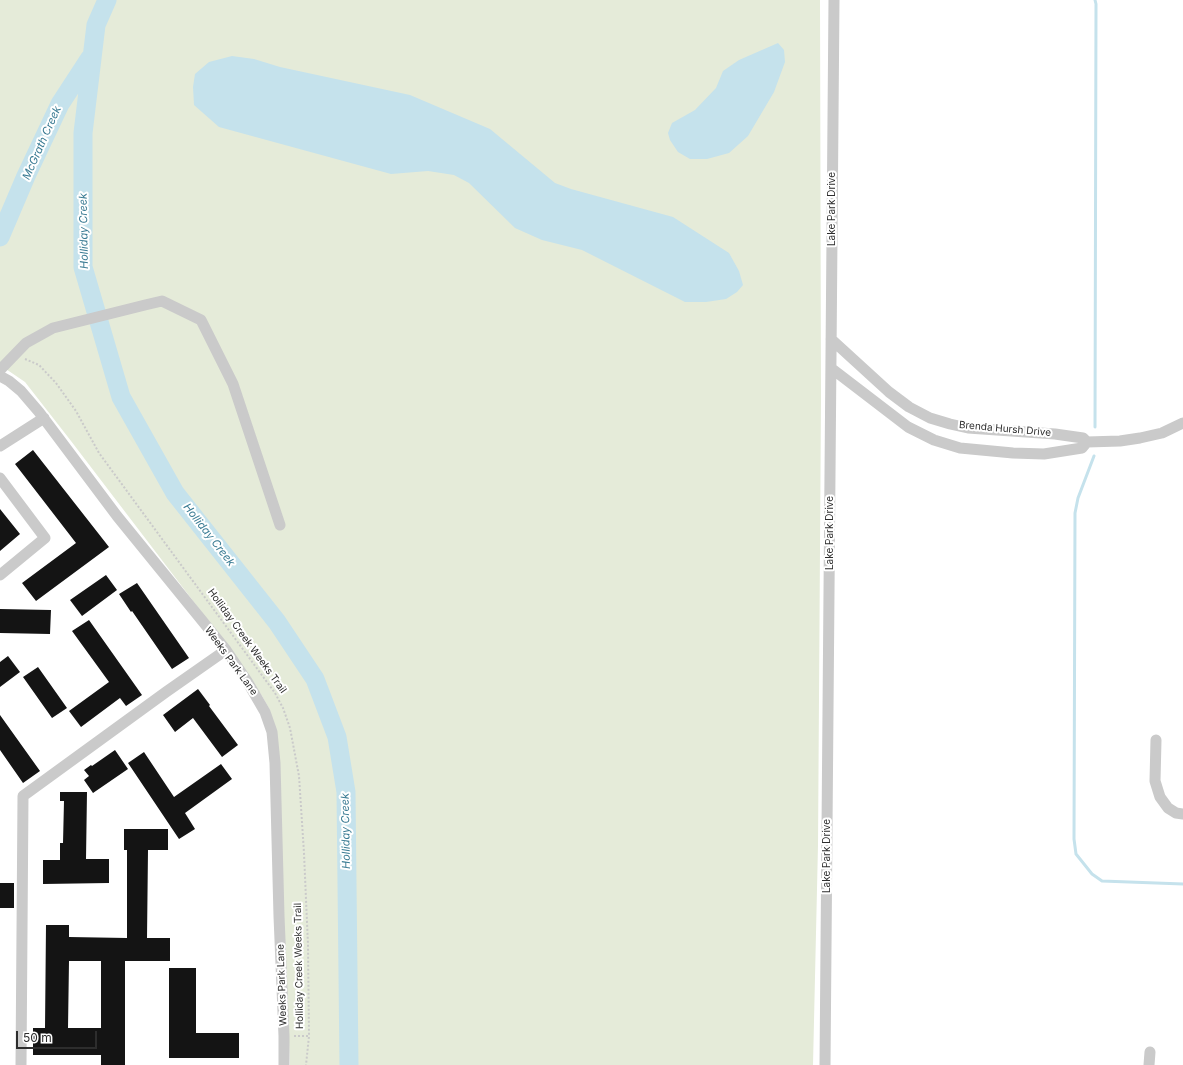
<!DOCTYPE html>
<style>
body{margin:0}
#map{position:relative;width:1183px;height:1065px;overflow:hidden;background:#fff;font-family:Inter,sans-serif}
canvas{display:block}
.scale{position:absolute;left:16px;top:1031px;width:81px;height:18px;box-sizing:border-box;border:2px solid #2d2d2d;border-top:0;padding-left:5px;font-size:12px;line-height:14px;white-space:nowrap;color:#2d2d2d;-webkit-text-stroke:3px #fff;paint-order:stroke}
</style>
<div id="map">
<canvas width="1183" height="1065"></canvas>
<div class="scale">50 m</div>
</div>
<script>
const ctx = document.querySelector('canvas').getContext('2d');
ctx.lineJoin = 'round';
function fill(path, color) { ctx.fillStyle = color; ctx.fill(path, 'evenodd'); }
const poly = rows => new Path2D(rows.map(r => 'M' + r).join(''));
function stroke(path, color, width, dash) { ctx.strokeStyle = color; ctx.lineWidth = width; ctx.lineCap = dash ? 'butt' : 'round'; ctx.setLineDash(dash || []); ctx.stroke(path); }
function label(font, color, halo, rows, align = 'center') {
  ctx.font = font + ' Inter,sans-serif'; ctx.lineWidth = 4; ctx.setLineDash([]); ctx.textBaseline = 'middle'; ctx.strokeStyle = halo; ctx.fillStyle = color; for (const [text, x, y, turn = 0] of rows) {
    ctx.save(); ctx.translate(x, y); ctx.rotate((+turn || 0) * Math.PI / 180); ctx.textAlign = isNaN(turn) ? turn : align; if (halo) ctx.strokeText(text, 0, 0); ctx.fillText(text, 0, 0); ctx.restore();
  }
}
const green = poly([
 [0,0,820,0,821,399,818,845,813,1065,290,1065,284,928,270,710,262,696,229,648,71,441,25,382,0,365]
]);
const water = poly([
 [778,43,784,50,785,62,774,92,748,136,729,153,707,159,690,159,678,152,670,140,668,133,672,123,695,110,716,88,723,71,739,60],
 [232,56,254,59,280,67,410,95,490,129,555,183,571,189,673,217,729,253,739,271,743,285,737,292,726,299,706,302,685,302,582,250,542,240,515,228,469,183,454,175,428,171,391,174,219,127,194,105,193,87,195,74,209,62]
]);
const stream = poly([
 [1095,427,1096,4,1095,0],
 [1094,456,1078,498,1075,513,1074,839,1076,854,1092,874,1102,881,1183,884]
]);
const river = poly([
 [107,0,96,25,83,133,83,267,121,397,175,493,277,622,315,679,337,737,346,792,349,1065],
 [0,237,26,176,60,104,90,58]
]);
const building = poly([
 [33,450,109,547,36,601,22,583,76,543,15,464],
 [0,509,20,534,0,551],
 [106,575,117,590,82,616,70,600],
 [137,583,189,658,172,669,132,611,131,612,119,594],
 [0,609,51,610,50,634,0,633],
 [89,620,142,695,126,706,120,698,81,727,69,711,109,682,72,631],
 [8,656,20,672,0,687,0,662],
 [38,667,67,708,52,718,23,677],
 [198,689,210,705,209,706,238,745,222,757,193,718,175,732,163,715],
 [0,715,40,771,23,783,0,750],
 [115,750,128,769,93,793,84,780,89,776,84,770,91,765,92,766],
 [144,752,174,797,221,764,232,779,185,813,195,829,179,839,128,763],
 [60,792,87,792,86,859,109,859,109,883,43,884,43,860,60,860,60,843,63,843,64,801,60,801],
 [124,829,168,829,168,850,148,850,147,938,170,938,170,961,125,961,125,1065,101,1065,101,1055,33,1055,33,1028,45,1028,46,925,69,925,69,937,127,938,127,850,124,850],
 [69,961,101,961,101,1028,68,1028],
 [0,883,14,883,14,908,0,908],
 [169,968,196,968,196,1033,239,1033,239,1058,169,1058]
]);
const path = poly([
 [25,359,39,365,56,383,76,411,99,453,275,693,283,708,290,728,299,776,304,853,308,945,309,1036,306,1065],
 [294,1036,309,1036]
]);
const minor = poly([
 [831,339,889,392,909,407,930,418,950,424,968,428,1055,434,1083,438,1087,442],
 [831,368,908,427,934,440,960,448,1013,453,1044,454,1082,448,1087,442,1120,441,1140,438,1162,433,1183,423],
 [0,370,26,343,53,328,145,305,162,301,201,320,233,384,280,525],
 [0,376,9,381,21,391,39,412,117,516,226,650,247,681,265,712,272,732,275,763,279,916,284,1036,284,1065],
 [0,446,44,418],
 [0,478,45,538,0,575],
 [1156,740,1155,781,1160,797,1168,808,1176,813,1183,814],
 [21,1065,23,796,166,692,226,650],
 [825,1065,834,0],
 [1149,1065,1150,1052]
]);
const streetNames = [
 ["Lake Park Drive",832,209,-90],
 ["Brenda Hursh Drive",1005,429,5],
 ["Lake Park Drive",830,533,-90],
 ["Holliday Creek Weeks Trail",247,641,54],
 ["Weeks Park Lane",231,661,54],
 ["Lake Park Drive",827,856,-90],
 ["Holliday Creek Weeks Trail",299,966,-91],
 ["Weeks Park Lane",282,985,-92]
];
const waterNames = [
 ["McGrath Creek",42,143,-66],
 ["Holliday Creek",84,231,-91],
 ["Holliday Creek",209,535,52],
 ["Holliday Creek",346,831,-91]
];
fill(green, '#e5ebd9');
fill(water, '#c5e2ec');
stroke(stream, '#c5e2ec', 3);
stroke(river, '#c5e2ec', 19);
fill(building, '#141414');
stroke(path, '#cacaca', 2, [2, 2]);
stroke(minor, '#cacaca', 11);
label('10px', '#2d2d2d', '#fff', streetNames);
label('italic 11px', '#387a92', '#fff', waterNames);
</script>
